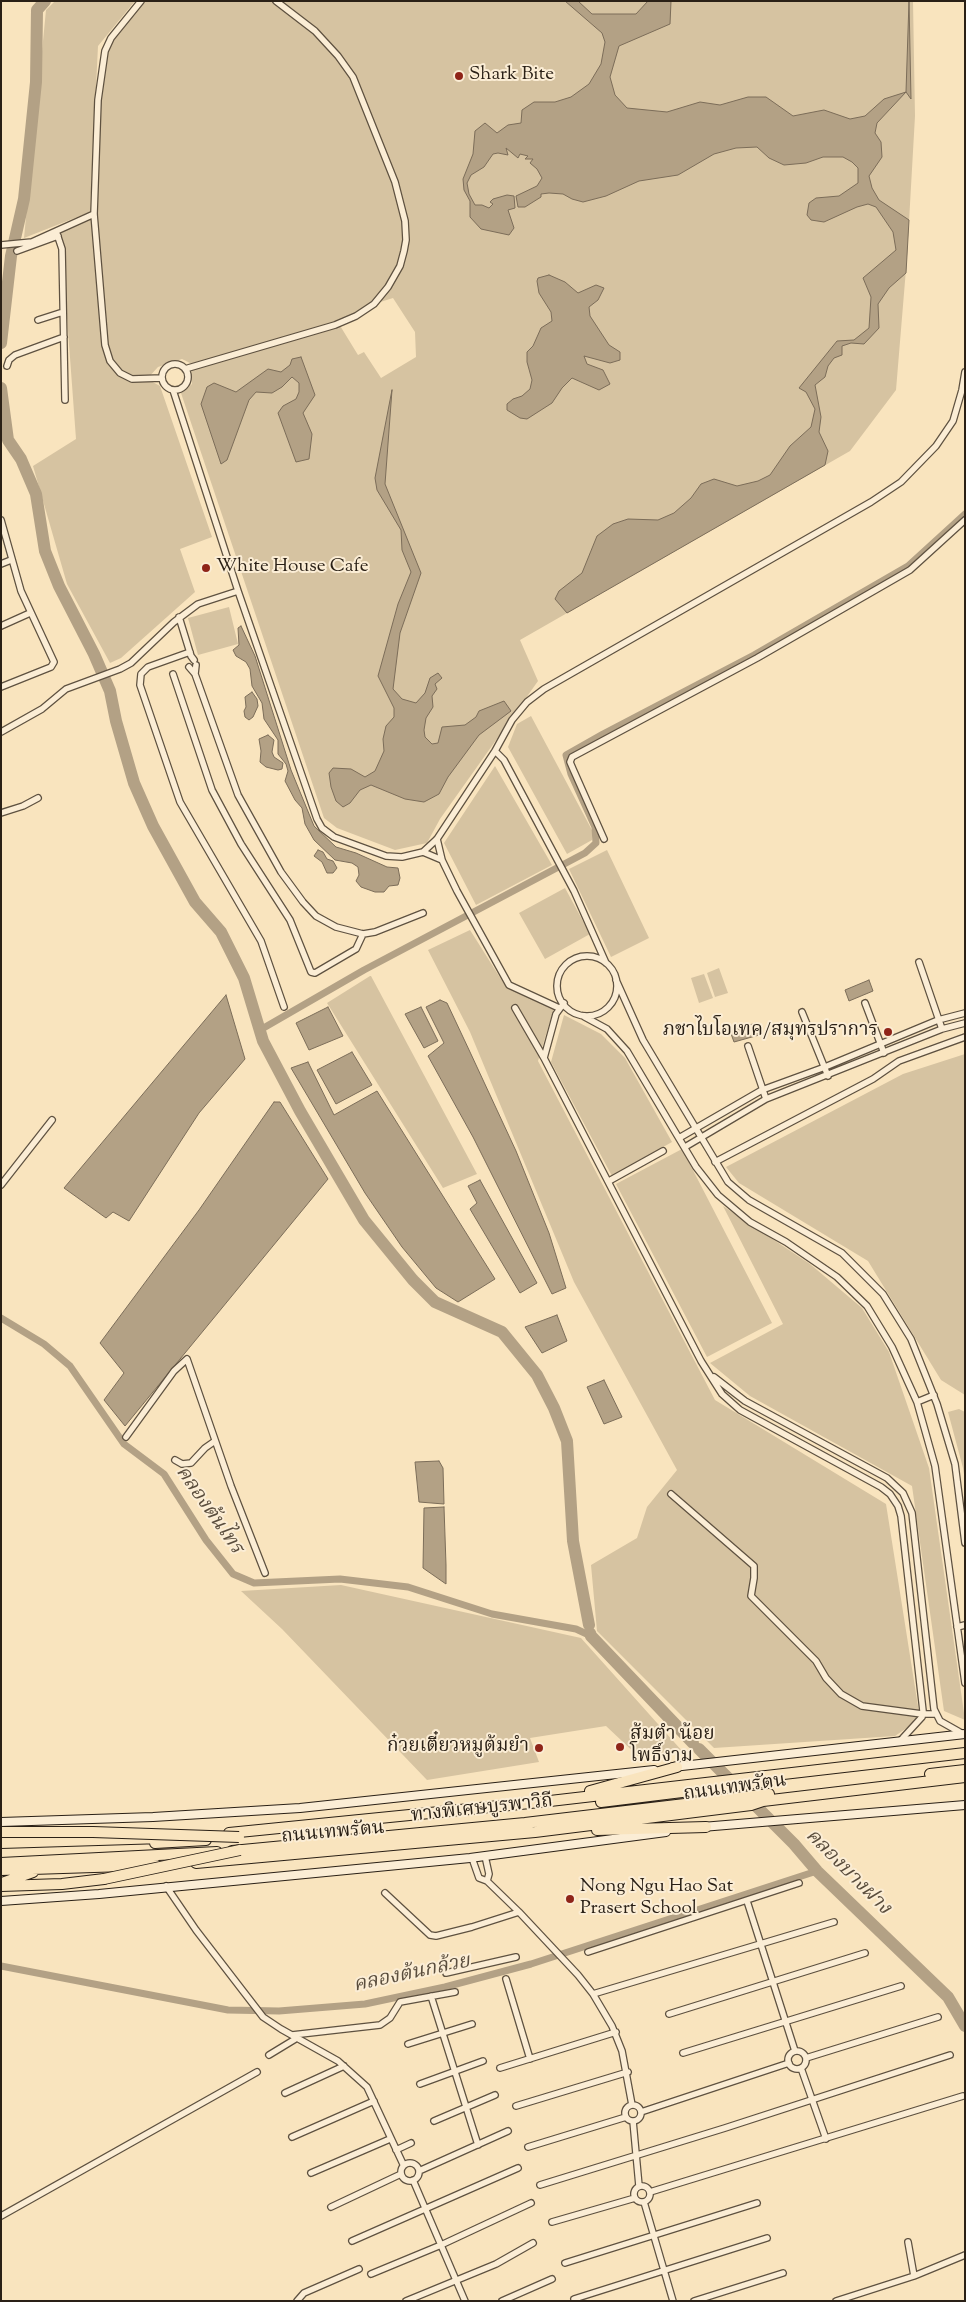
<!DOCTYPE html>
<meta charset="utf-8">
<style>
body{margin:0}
#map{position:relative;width:966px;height:2302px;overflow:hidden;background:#f9e4be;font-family:"Sorts Mill Goudy",serif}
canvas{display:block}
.frame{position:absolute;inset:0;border:2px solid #2a2016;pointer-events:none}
</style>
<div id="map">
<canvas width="966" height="2302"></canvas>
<div class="frame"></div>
</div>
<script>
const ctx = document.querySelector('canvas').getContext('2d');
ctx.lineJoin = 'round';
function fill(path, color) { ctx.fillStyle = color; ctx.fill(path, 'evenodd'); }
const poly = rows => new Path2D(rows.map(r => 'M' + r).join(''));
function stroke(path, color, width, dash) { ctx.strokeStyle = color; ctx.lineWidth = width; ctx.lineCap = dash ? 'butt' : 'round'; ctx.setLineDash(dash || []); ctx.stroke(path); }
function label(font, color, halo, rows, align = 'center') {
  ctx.font = font + ' "Sorts Mill Goudy","Noto Serif Thai",serif'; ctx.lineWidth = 4; ctx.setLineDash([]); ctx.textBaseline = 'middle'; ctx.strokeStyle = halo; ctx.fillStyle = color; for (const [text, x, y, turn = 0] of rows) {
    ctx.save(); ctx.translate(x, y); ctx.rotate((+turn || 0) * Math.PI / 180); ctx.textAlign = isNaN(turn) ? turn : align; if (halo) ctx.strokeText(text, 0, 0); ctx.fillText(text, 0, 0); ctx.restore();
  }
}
const green = poly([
 [55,1,135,1,98,46,90,212,24,238,46,10],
 [141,1,913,1,915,116,907,257,896,390,850,451,520,640,538,681,440,819,427,843,395,850,337,828,324,818,181,393,192,384,190,374,194,365,182,359,158,367,147,379,160,386,212,537,180,549,195,592,121,658,110,663,67,584,33,466,76,439,62,249,56,231,94,214,98,100,109,43],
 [393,298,415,332,416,357,381,378,364,352,358,355,339,324,374,304],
 [229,607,238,644,198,655,188,618],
 [531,716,593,832,592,840,567,854,508,747,517,724],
 [495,766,552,865,476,905,444,843],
 [607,850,649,938,611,957,569,869],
 [565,888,590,934,545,959,519,913],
 [470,930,506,987,554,1008,538,1061,715,1400,886,1504,920,1719,895,1736,714,1748,597,1631,591,1565,637,1538,647,1507,677,1470,574,1282,470,1032,428,950],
 [719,968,728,993,715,997,707,973],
 [704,974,713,998,699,1003,691,978],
 [370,976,371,976,477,1174,443,1188,327,1003],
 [564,1015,601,1034,625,1058,672,1142,612,1176,551,1062],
 [965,1054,965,1395,941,1380,868,1261,739,1183,726,1167,903,1074],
 [682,1149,772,1323,707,1357,616,1184],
 [723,1206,810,1264,862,1308,889,1352,929,1468,965,1720,944,1711,912,1486,750,1396,710,1363,783,1324],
 [959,1409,965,1412,965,1481,963,1468,948,1412],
 [341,1585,581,1638,683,1752,639,1757,606,1726,530,1738,539,1762,427,1780,282,1629,241,1591]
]);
const water = poly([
 [565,1,578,1,592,14,636,14,648,1,671,1,670,24,619,46,610,77,615,95,627,108,667,112,700,102,720,105,748,97,766,97,793,116,824,110,850,119,865,116,884,99,906,92,909,1,911,99,906,92,877,123,875,133,881,142,882,157,869,176,872,188,879,200,909,220,906,273,889,288,878,304,879,328,864,344,851,343,842,346,842,355,834,358,828,366,825,377,815,385,821,417,819,432,828,451,825,465,567,613,555,599,559,591,582,573,597,536,613,524,628,519,658,520,674,513,691,498,701,484,714,479,737,486,758,481,770,475,790,446,811,427,815,409,806,392,799,388,837,341,854,340,869,328,871,297,863,278,896,250,893,232,876,207,868,204,857,207,824,222,811,220,807,215,809,203,816,198,839,196,858,183,858,168,852,162,843,157,823,157,806,163,784,165,769,158,757,147,736,148,714,154,678,175,639,181,606,196,583,202,572,199,563,194,549,193,541,194,541,197,525,207,518,207,516,196,537,186,542,178,537,169,530,163,533,159,525,159,528,156,520,154,518,158,506,148,508,155,498,153,493,154,484,167,471,175,467,183,469,194,475,205,482,205,489,208,493,204,490,202,493,199,507,195,514,196,515,208,508,210,514,228,509,235,481,229,470,217,470,201,464,190,463,179,473,154,475,131,485,123,497,133,508,125,521,123,522,110,534,102,555,102,571,97,589,84,601,64,605,42,602,33,565,1],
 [549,275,565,282,578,293,596,285,604,288,598,300,589,307,590,316,609,345,620,352,620,360,610,363,584,356,587,364,603,370,610,384,599,390,572,378,562,388,552,403,527,419,520,418,507,410,507,404,513,399,522,396,530,389,532,380,527,362,527,352,533,346,541,328,552,321,551,312,539,293,537,281,538,278,549,275],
 [301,357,315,395,303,413,312,434,309,459,296,462,278,413,283,406,296,399,299,392,299,383,292,377,282,387,272,393,256,392,249,400,227,460,221,464,201,404,207,387,214,383,236,392,268,369,281,372,290,365,292,359,301,357],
 [392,390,385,484,421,573,400,633,393,689,402,699,416,703,425,693,430,678,438,673,442,678,435,684,437,689,432,696,433,707,426,718,424,730,425,737,432,744,438,743,442,727,465,725,476,717,479,711,504,701,511,711,479,735,448,777,439,794,424,802,405,799,371,785,360,790,350,803,343,807,336,801,331,787,329,773,333,768,351,769,365,777,375,771,384,751,383,739,386,726,394,717,394,708,378,676,398,604,411,572,402,550,401,530,377,490,375,478,392,390],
 [241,626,255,656,291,770,314,826,336,847,356,853,387,867,398,868,400,878,398,885,389,886,384,892,375,892,361,887,356,881,359,875,358,867,352,863,335,860,314,840,305,824,302,808,295,800,285,781,288,771,286,764,278,754,278,740,264,719,262,703,252,686,250,669,246,662,236,656,233,650,239,645,238,628,241,626],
 [252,692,257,699,258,706,253,717,249,720,245,717,244,711,246,707,245,697,252,692],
 [268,735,274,740,272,752,274,757,283,763,282,769,278,770,266,767,260,762,261,751,259,739,268,735],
 [318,850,323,852,327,859,333,861,337,868,333,873,327,873,322,862,314,856,318,850],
 [869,980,873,991,849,1001,845,990,869,980],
 [226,995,245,1059,199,1113,129,1221,113,1212,106,1218,64,1188,226,995],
 [440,1000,447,1003,470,1052,516,1151,549,1233,566,1288,552,1294,473,1137,428,1056,444,1043,426,1007,440,1000],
 [328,1007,343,1036,309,1050,296,1023,328,1007],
 [421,1007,438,1041,424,1048,405,1014,421,1007],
 [756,1023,759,1035,734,1042,730,1031,756,1023],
 [352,1052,372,1085,336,1104,317,1070,352,1052],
 [308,1062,334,1115,377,1091,495,1279,458,1302,436,1288,402,1247,365,1193,291,1068,308,1062],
 [274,1102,280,1102,328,1179,125,1426,104,1400,124,1373,100,1343,199,1210,274,1102],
 [480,1180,537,1283,520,1293,470,1209,477,1203,468,1186,480,1180],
 [557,1315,567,1341,542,1353,525,1327,557,1315],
 [604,1380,622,1417,604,1424,587,1387,604,1380],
 [439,1461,443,1468,444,1504,419,1502,415,1462,439,1461],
 [444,1507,446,1565,446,1584,423,1568,424,1508,444,1507]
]);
const canal = poly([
 [260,1030,364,970,585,853,596,843,595,827,571,774,566,755,603,734,754,655,908,566,965,514],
 [1,1318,44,1344,70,1366,124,1444,164,1474,206,1540,233,1574,254,1583,340,1579,408,1587,492,1614,576,1629,591,1636],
 [1,1966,228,2010,279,2011,365,2004,445,1987,531,1964,817,1871]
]);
const river = poly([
 [1,343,11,256,24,199,36,82,37,10,45,1],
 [1,388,8,440,21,459,36,494,45,551,59,586,94,654,110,691,116,721,134,783,153,826,195,902,221,932,244,978,263,1041,300,1111,364,1220,413,1280,435,1302,502,1332,537,1375,554,1408,567,1441,573,1541,589,1625],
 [590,1633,591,1636,693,1743],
 [699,1749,794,1844,817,1871,948,1997,965,2026]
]);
const street = poly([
 [141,1,111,38,105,51,98,100,94,214,105,345,110,361,120,373,132,379,162,378],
 [56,231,62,249,65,400],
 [1,245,32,242,94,214],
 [17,251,58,236],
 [38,320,63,312],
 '162 377a13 13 0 1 1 26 0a13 13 0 1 1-26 0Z',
 [7,366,9,360,15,355,64,337],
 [185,369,335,325,356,316,374,304,388,287,400,266,404,251,406,240,405,221,395,182,353,77,338,56,315,31,276,1],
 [173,390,238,591,317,819,322,828,334,837,386,856,402,857,423,852,437,839,495,751,512,720,527,702,544,689,871,502,901,482,936,446,953,421,962,390,965,372],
 [1,520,21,591,54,662,51,667,1,687],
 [1,564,11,560],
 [179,617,191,656,194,660],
 [1,626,30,613],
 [190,652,148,667,141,674,140,685,180,802,261,941,284,1007],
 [189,667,195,674,238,795,281,872,303,902,316,916,336,927,363,934,375,932,423,913],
 [173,674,212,790,241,844,290,920,311,972,315,973,356,949,363,934],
 [195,674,196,665],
 [1,732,42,709,66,689,120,669,131,663,174,622,198,604,238,591],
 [495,751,504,760,574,891,606,963],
 [1,813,23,806,38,798],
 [437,839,442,860,457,891,509,985,559,1008],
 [604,839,573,769,570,762,572,757,757,658,910,570,965,520],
 [423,852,442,860],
 '557 986a30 30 0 1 1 60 0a30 30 0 1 1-60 0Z',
 [919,962,942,1029],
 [616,980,643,1040,728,1182,749,1200,842,1253,883,1294,911,1339,937,1404,955,1464,965,1543],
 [564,1003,556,1014,544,1058,701,1361,722,1394,740,1410,881,1487,890,1494,898,1506,901,1516,923,1711,922,1717,900,1741],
 [865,1003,884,1053],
 [515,1008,544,1058],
 [802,1012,828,1076],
 [583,1016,607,1029,627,1051,696,1167,718,1195,750,1222,786,1242,837,1277,867,1306,892,1347,917,1402,935,1466,965,1683],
 [748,1046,766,1099],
 [679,1138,762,1090,825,1067,938,1020,965,1013],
 [685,1147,766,1099,942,1029,965,1023],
 [715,1162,873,1079,899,1061,965,1037],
 [609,1181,663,1151],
 [1,1185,52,1120],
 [714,1377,745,1401,887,1478,903,1493,912,1513,934,1709,940,1721,963,1734],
 [917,1402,934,1395],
 [126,1437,174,1371,187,1359,231,1486,265,1573],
 [175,1460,182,1464,191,1463,205,1448,215,1441],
 [671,1494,754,1566,754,1578,751,1596,816,1661,826,1678,841,1694,862,1706,922,1714,935,1714],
 [957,1627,965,1625],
 [485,1856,489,1874,487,1881],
 [472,1858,479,1878,487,1881,519,1912,578,1975,593,1994,612,2026,622,2051,632,2105],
 [166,1886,196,1930,263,2017,281,2029,338,2061,367,2087,403,2164],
 [385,1893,430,1935,436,1936,472,1927,519,1912],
 [747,1901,795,2051],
 [588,1952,799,1883],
 [446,1973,516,1957],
 [506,1979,530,2059],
 [593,1994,834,1922],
 [431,1996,478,2145],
 [669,2014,865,1953],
 [292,2035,380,2025,390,2018,400,2002,455,1992],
 [408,2044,472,2024],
 '788 2060a9 9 0 1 1 18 0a9 9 0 1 1-18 0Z',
 [683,2053,901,1986],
 [269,2055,297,2038],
 [806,2058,938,2017],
 [500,2068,616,2032],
 [801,2068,826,2139],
 [420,2084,483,2061],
 [285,2093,344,2066],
 '625 2113a8 8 0 1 1 16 0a8 8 0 1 1-16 0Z',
 [516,2106,628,2072],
 [641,2112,789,2063],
 [434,2121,495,2095],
 [633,2121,639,2186],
 [292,2137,374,2101],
 [528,2147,626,2117],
 [396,2150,411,2143],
 '401 2172a9 9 0 1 1 18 0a9 9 0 1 1-18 0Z',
 [419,2171,508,2131],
 [311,2173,390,2139],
 [413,2180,465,2301],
 [540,2185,725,2128,950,2055],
 '634 2194a8 8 0 1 1 16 0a8 8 0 1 1-16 0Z',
 [650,2192,963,2096],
 [644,2202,673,2301],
 [331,2207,401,2174],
 [1,2216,257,2072],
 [552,2222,635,2198],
 [352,2241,518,2168],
 [908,2242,914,2276],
 [565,2263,757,2203],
 [371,2274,441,2245,531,2203],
 [574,2299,767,2238],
 [297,2301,304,2293,359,2269],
 [406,2301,496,2264,533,2243],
 [502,2301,552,2279],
 [694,2301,783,2273],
 [836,2301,914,2276,965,2255]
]);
const secondary = poly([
 [673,1767,965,1734],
 [1,1822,153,1817,300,1808,654,1770],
 [702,1827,965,1805],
 [1,1901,99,1894,470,1858,666,1832]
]);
const highway = poly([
 [930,1774,965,1770],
 [590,1791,677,1767],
 [601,1802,763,1782],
 [597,1830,706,1827],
 [229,1833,550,1801,965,1753],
 [1,1843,163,1838],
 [155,1843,206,1840],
 [232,1851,525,1823,769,1794],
 [1,1863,217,1852],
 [196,1863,535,1832,751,1805,763,1801,965,1777],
 [1,1870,156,1865],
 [2,1883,33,1872],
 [1,1886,62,1884,104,1879]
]);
const highwayBridge = poly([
 [1,1832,93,1832,239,1837],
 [104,1879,240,1850]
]);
const markers = [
 [459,76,5,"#8f2418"],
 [206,568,5,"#8f2418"],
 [888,1032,5,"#8f2418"],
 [620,1747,5,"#8f2418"],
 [539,1748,5,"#8f2418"],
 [570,1899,5,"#8f2418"]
];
const poiNames = [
 ["Shark Bite",469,76],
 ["White House Cafe",216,568],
 ["ภชาไบโอเทค/สมุทรปราการ",878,1032,"right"],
 ["ส้มตำ น้อย",630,1736],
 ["โพธิ์งาม",630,1758],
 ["ก๋วยเตี๋ยวหมูต้มยำ",529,1748,"right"],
 ["Nong Ngu Hao Sat",580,1888],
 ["Prasert School",580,1910]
];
const streetNames = [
 ["ถนนเทพรัตน",735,1789,-8],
 ["ทางพิเศษบูรพาวิถี",482,1810,-6],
 ["ถนนเทพรัตน",333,1834,-5]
];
const waterNames = [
 ["คลองต้นไทร",208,1511,55],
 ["คลองบางฝาง",847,1873,45],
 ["คลองต้นกล้วย",412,1975,-12]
];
fill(green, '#d6c3a1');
fill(water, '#b3a185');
stroke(water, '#7c6d59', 1);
stroke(canal, '#b3a185', 7);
stroke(river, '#b3a185', 12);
stroke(street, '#5e5140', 8);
stroke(secondary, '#2a2016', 10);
stroke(highway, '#2a2016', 12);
stroke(street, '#fbedd5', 5.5);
stroke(secondary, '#fbedd5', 8);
stroke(highway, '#f9e4be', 10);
stroke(highwayBridge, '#2a2016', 12, []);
stroke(highwayBridge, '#f9e4be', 10);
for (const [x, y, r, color] of markers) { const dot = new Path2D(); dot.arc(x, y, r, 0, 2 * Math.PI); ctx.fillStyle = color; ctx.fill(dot); stroke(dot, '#fbedd5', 2); }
label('19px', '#2a2016', '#fbedd5', poiNames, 'left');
label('19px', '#2a2016', '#fbedd5', streetNames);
label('italic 20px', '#5a4d3d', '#fbedd5', waterNames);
</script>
